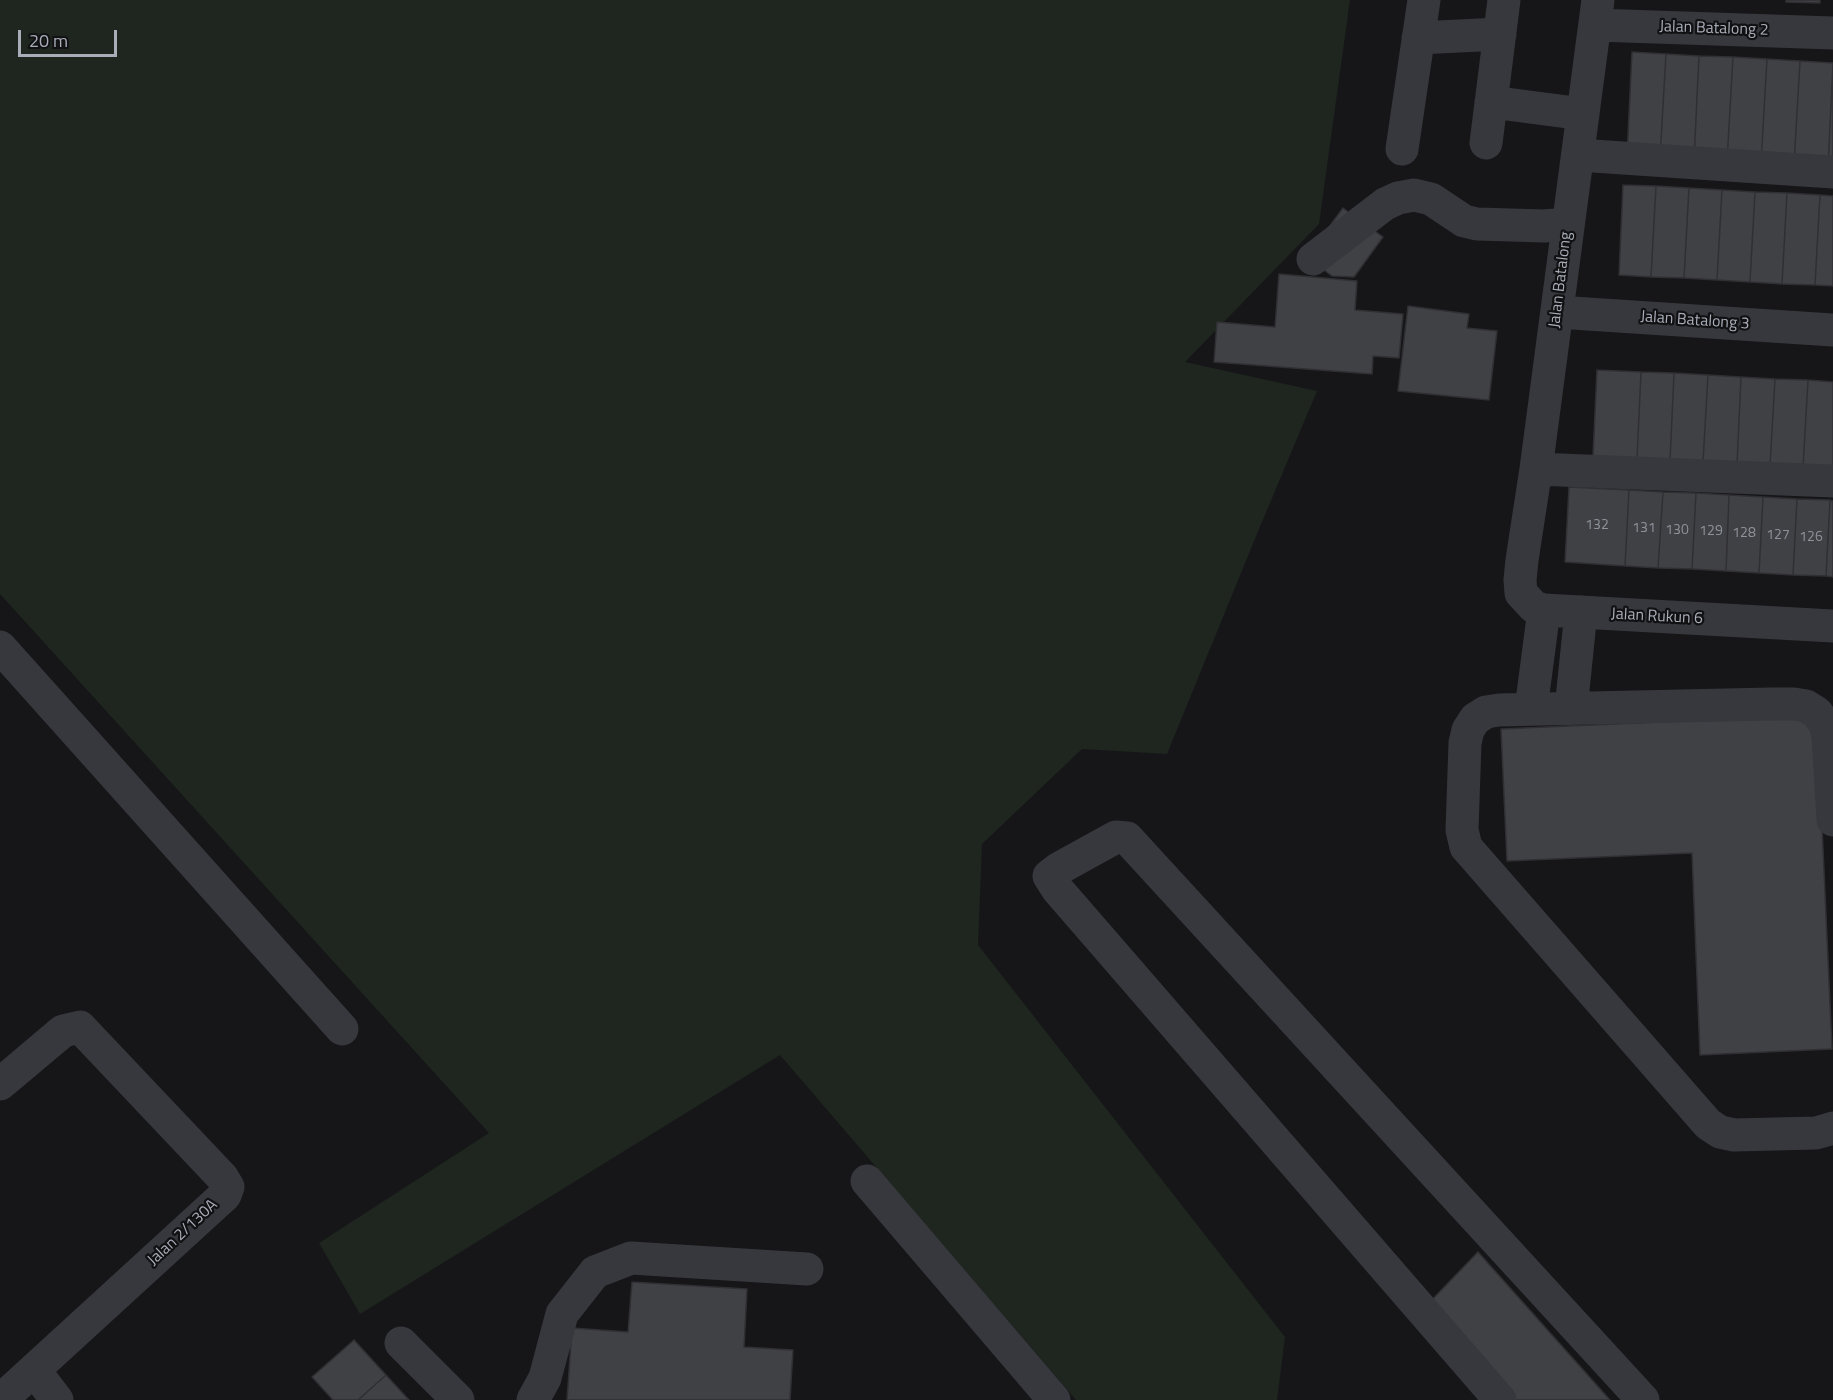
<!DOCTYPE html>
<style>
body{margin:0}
#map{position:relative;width:1833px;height:1400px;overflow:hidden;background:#161618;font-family:"Titillium Web",sans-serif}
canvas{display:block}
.scale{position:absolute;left:18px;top:30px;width:99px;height:27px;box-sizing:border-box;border:3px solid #a8adb8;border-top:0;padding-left:8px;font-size:18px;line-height:21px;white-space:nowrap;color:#a8adb8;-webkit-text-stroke:4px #111113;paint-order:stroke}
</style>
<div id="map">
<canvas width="1833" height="1400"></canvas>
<div class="scale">20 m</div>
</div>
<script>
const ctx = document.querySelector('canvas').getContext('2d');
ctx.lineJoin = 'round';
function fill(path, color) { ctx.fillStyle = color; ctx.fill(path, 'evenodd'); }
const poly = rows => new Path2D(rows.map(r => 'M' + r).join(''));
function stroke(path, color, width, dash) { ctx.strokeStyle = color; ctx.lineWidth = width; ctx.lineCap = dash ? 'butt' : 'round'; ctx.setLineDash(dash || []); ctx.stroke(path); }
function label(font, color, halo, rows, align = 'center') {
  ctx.font = font + ' "Titillium Web",sans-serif'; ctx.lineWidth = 4.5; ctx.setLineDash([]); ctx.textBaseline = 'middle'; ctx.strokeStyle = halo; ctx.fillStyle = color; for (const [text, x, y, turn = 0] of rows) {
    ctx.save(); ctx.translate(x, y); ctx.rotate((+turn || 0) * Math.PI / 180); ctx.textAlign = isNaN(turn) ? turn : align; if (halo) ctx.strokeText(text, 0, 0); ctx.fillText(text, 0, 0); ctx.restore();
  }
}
const green = poly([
 [0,0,1350,0,1319,224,1185,362,1317,391,1259,529,1167,754,1082,749,982,844,978,945,1285,1337,1277,1400,1076,1400,780,1055,360,1314,319,1243,489,1133,0,594]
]);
const building = poly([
 [1786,0,1820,0,1820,3,1786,2,1786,0],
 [1632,52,1666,54,1660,158,1627,156,1632,52],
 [1666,54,1699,56,1694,160,1660,158,1666,54],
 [1699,56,1733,57,1727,161,1694,160,1699,56],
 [1733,57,1767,59,1761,163,1727,161,1733,57],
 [1767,59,1800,61,1794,165,1761,163,1767,59],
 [1800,61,1833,63,1828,167,1794,165,1800,61],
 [1833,66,1833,167,1828,167,1833,66],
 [1623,185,1656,186,1651,277,1619,275,1623,185],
 [1656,186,1689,188,1684,278,1651,277,1656,186],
 [1689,188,1722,190,1717,280,1684,278,1689,188],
 [1722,190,1755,192,1750,282,1717,280,1722,190],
 [1755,192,1787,193,1782,284,1750,282,1755,192],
 [1787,193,1820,195,1815,285,1782,284,1787,193],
 [1820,195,1833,196,1833,286,1815,285,1820,195],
 [1343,208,1383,237,1354,277,1332,276,1307,257,1343,208],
 [1279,274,1357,281,1355,310,1403,314,1399,358,1373,356,1372,374,1214,362,1217,322,1275,327,1279,274],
 [1408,306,1469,314,1467,328,1497,331,1489,400,1398,391,1408,306],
 [1597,370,1641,372,1637,459,1593,456,1597,370],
 [1641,372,1674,373,1670,460,1637,459,1641,372],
 [1674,373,1708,375,1703,462,1670,460,1674,373],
 [1708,375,1741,377,1737,464,1703,462,1708,375],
 [1741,377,1775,379,1770,466,1737,464,1741,377],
 [1775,379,1808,380,1803,468,1770,466,1775,379],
 [1808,380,1833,382,1833,469,1803,468,1808,380],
 [1569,487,1629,490,1625,566,1565,562,1569,487],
 [1629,490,1663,492,1658,568,1625,566,1629,490],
 [1663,492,1696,493,1692,569,1658,568,1663,492],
 [1696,493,1729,495,1726,571,1692,569,1696,493],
 [1729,495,1763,497,1759,573,1726,571,1729,495],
 [1763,497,1797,499,1793,575,1759,573,1763,497],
 [1797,499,1830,500,1826,576,1793,575,1797,499],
 [1830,500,1833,501,1833,577,1826,576,1830,500],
 [1817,715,1832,1049,1700,1055,1692,853,1507,861,1501,729,1817,715],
 [1478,1252,1610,1400,1509,1400,1425,1307,1478,1252],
 [632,1282,747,1289,744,1347,793,1350,790,1400,567,1400,572,1328,628,1332,632,1282],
 [354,1340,386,1375,358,1400,333,1400,312,1377,354,1340],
 [386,1375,409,1400,358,1400,386,1375]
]);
const minor = poly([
 [1598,0,1536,469,1522,560,1520,580,1521,593,1534,607,1544,610,1833,626],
 [1595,25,1833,33],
 [1418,38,1500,34],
 [1491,102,1583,114],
 [1486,143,1504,0],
 [1402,149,1424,0],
 [1578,155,1833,172],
 [1313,259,1385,204,1398,198,1414,195,1431,199,1464,221,1477,224,1544,226,1568,224],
 [1557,312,1833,330],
 [1536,469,1833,481],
 [0,647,342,1029],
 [1531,709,1544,610],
 [1571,709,1581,612],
 [1833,820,1828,736,1825,724,1817,713,1806,706,1794,704,1771,704,1499,710,1486,712,1475,719,1468,730,1465,743,1462,830,1466,847,1708,1124,1720,1132,1734,1135,1816,1133,1833,1128],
 [0,1084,63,1031,80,1027,222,1177,228,1187,225,1195,1,1400],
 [867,1181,1054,1400],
 [401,1343,458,1400],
 [34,1370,57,1400],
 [533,1400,545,1378,562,1314,595,1272,631,1258,807,1269],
 [1500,1400,1058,890,1049,876,1058,869,1116,837,1127,838,1643,1400]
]);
const numberNames = [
 ["132",1597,526],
 ["131",1644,529],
 ["130",1677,531],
 ["129",1711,532],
 ["128",1744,534],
 ["127",1778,536],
 ["126",1811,538]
];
const streetNames = [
 ["Jalan Batalong 2",1714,29,2],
 ["Jalan Batalong",1561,280,-83],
 ["Jalan Batalong 3",1695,321,4],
 ["Jalan Rukun 6",1657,617,3],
 ["Jalan 2/130A",183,1233,-43]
];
fill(green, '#1e261f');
fill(building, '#404145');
stroke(building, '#303034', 1.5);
stroke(minor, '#37383d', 33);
label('14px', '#8e929b', null, numberNames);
label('16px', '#a8adb8', '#111113', streetNames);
</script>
